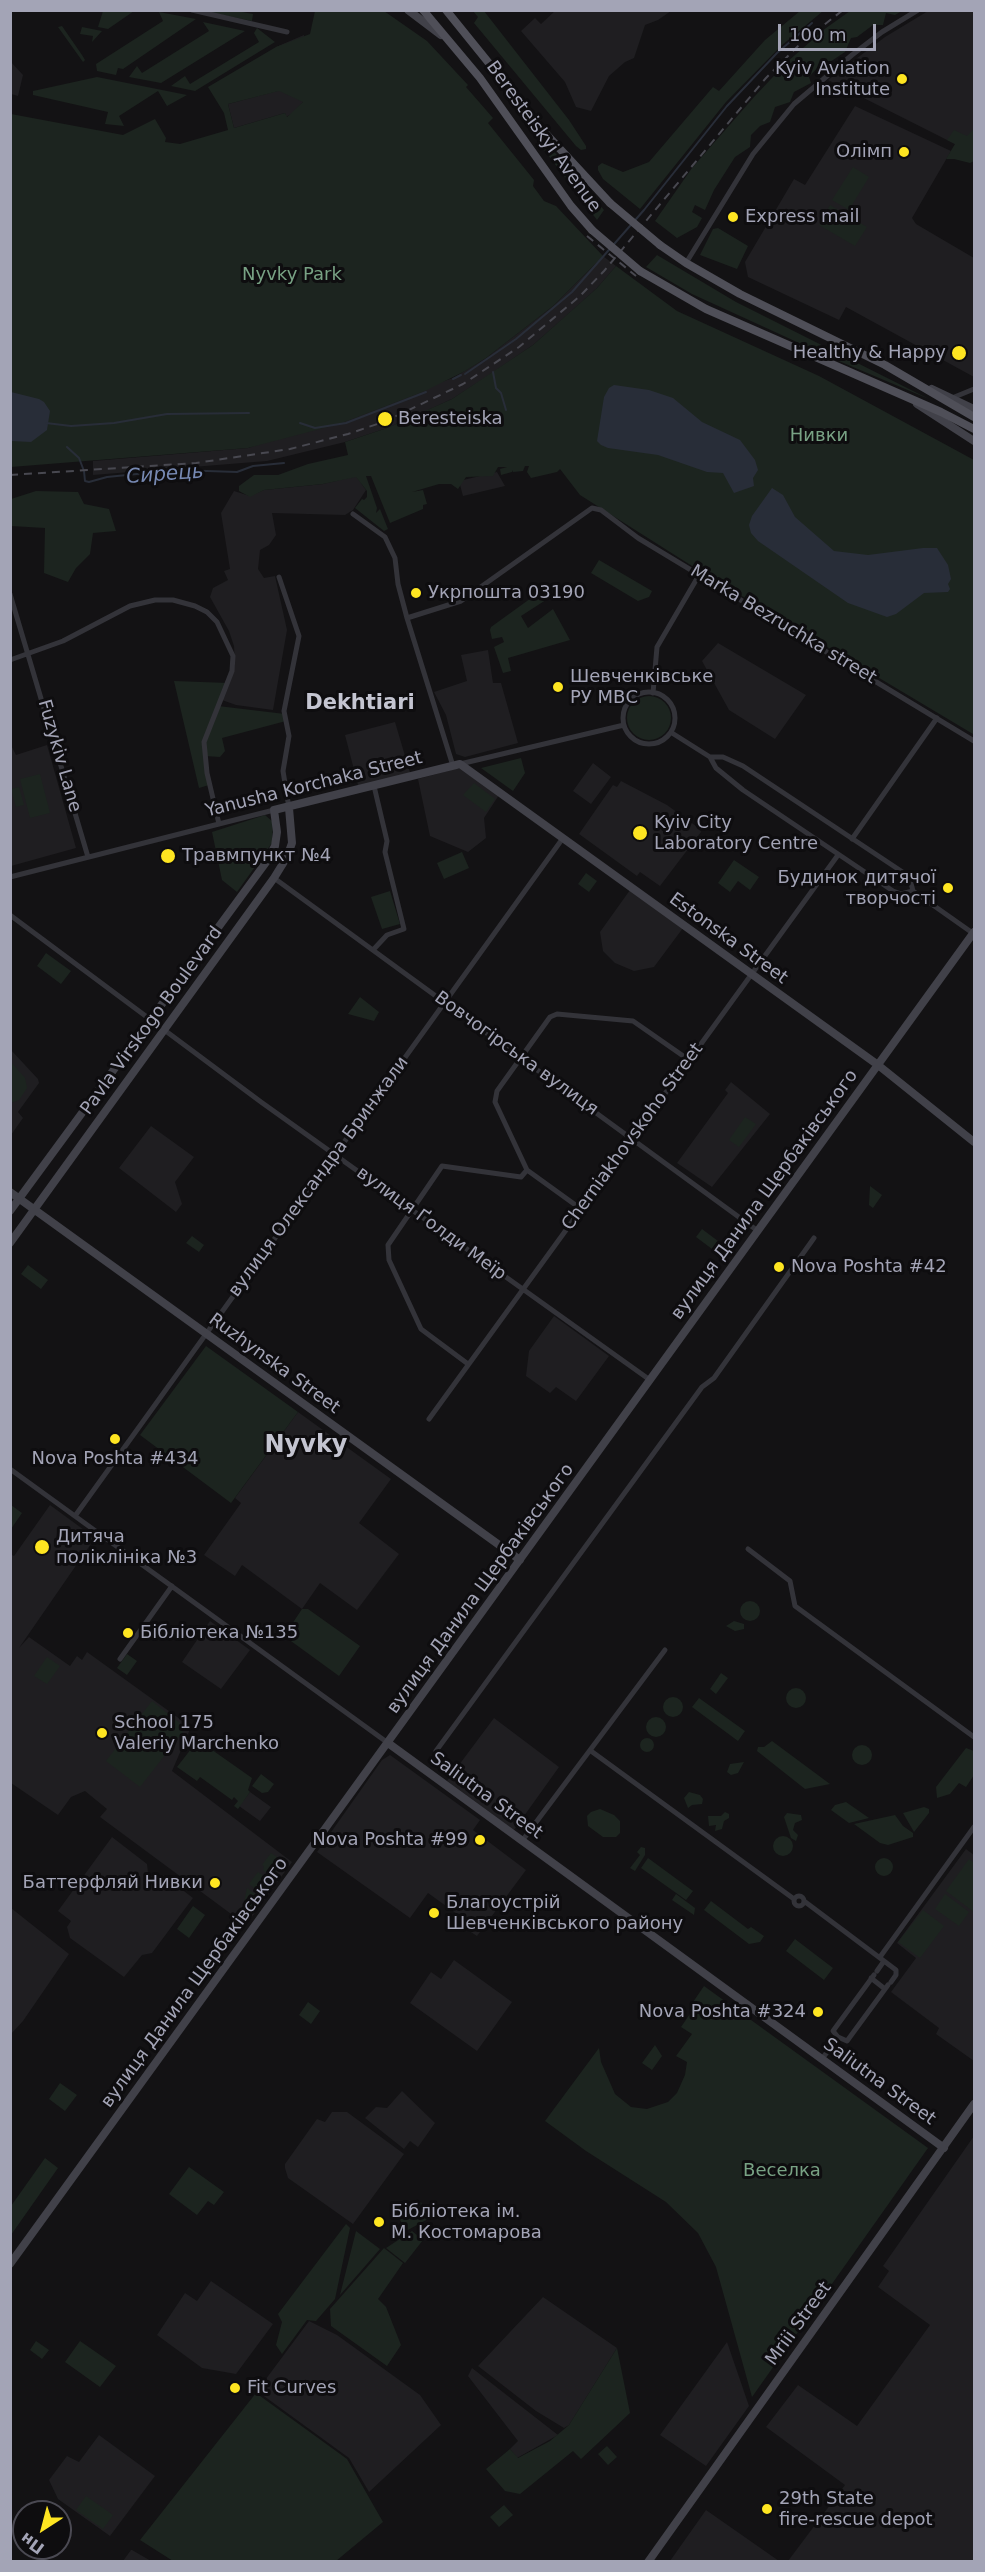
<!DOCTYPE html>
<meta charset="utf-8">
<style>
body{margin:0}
#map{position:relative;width:985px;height:2572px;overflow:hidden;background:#131214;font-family:"DejaVu Sans",sans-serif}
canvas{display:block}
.frame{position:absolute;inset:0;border:12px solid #a3a4b6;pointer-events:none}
.north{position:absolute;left:12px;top:2500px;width:60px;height:60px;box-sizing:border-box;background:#0e0d0f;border:2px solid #4a4952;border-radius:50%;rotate:216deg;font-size:16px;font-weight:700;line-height:24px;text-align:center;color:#a3a4b6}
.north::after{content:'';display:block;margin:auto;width:21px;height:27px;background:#fee521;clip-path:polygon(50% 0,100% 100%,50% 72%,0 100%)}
.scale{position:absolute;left:778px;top:24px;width:98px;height:27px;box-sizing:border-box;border:3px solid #a3a4b6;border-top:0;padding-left:8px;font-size:18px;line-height:21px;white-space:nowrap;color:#a3a4b6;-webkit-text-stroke:4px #0e0d0f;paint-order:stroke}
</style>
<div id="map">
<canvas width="985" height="2572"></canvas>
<div class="frame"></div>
<div class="north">Пн</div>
<div class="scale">100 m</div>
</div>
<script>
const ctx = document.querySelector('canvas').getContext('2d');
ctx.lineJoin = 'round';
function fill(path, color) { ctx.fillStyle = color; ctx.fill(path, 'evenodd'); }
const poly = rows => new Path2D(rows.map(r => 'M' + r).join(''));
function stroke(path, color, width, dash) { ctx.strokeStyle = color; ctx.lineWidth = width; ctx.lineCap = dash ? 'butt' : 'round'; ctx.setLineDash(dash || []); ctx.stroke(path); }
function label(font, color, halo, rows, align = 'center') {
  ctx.font = font + ' "DejaVu Sans",sans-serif'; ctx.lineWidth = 6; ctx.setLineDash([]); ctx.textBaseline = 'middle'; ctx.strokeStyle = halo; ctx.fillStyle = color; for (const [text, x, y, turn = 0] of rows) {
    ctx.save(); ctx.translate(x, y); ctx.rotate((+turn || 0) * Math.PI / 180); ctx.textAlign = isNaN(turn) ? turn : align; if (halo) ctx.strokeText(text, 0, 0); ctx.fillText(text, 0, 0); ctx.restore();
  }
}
const built = poly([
 [556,10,671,10,671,11,658,20,645,25,634,58,625,62,609,76,591,111,576,107,565,82,521,31,535,18,541,24],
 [928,11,974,11,974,148,955,144,828,80,885,37],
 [304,35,303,102,293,113,286,117,285,113,234,128,228,104,277,91,276,47],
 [11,62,23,75,18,96,11,94],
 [855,106,951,151,912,218,916,224,974,258,974,377,846,307,839,320,748,277,745,262,794,179,805,185],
 [603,256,616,266,597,288,566,316,533,345,486,377,452,399,424,412,387,428,345,442,267,461,93,475,93,461,248,448,453,378,486,358,553,306],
 [497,472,505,486,463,496,459,481],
 [356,476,366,490,353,510,345,515,272,513,276,535,269,545,260,550,258,569,264,578,275,576,287,630,273,710,236,705,222,700,235,665,234,646,229,631,210,597,213,588,228,580,224,571,230,569,221,513,234,491,250,496,264,490,323,484],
 [718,643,806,695,775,739,729,710,702,661],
 [488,650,493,683,501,683,518,743,465,757,456,754,446,715,434,692,467,681,461,655],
 [395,722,411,776,359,789,345,735],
 [10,743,16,755,47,745,76,848,11,866],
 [593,763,611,777,591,804,573,791],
 [455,769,460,769,499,795,484,818,486,838,468,852,430,836,418,779],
 [621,781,667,805,700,829,701,832,660,886,640,872,637,876,579,834,613,785,617,787],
 [630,890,683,928,654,967,634,971,615,963,603,951,600,932],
 [11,1050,38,1079,39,1083,18,1112,23,1118,11,1135],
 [731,1082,770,1114,712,1187,677,1163,728,1093,725,1090],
 [151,1126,194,1157,175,1182,182,1204,176,1212,119,1168],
 [554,1316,609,1356,576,1401,556,1387,550,1393,526,1376,529,1351],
 [298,1412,391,1479,359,1523,399,1554,357,1610,320,1583,302,1609,242,1565,235,1576,204,1555,241,1503,235,1498],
 [50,1505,95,1538,19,1648,29,1637,70,1666,77,1656,82,1660,87,1652,191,1727,172,1771,292,1862,246,1925,100,1817,107,1809,85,1791,71,1797,58,1815,11,1783,10,1554,14,1556],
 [210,1621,250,1650,221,1689,182,1662],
 [494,1718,559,1767,514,1830,447,1781],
 [390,1755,480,1820,473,1830,526,1870,477,1936,460,1925,464,1919,428,1893,410,1918,317,1852,382,1760],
 [250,1792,271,1807,260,1821,239,1806],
 [112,1837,147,1864,148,1873,156,1879,163,1875,193,1898,152,1953,142,1955,124,1977,70,1938,67,1927,71,1921,58,1911],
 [966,1849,974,1855,974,2061,936,2034,939,2028,891,1992,916,1958,897,1943],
 [11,1908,69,1954,23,2021,11,2034],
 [454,1960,512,2002,477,2051,410,2003,431,1972,441,1979],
 [402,2091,435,2123,418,2147,410,2141,404,2149,365,2118,376,2107,387,2108],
 [332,2112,347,2112,404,2154,353,2224,288,2178,285,2168,285,2164,317,2119,325,2122],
 [974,2136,974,2561,788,2561,845,2485,766,2427,798,2385,857,2426,930,2325,878,2287,889,2271,883,2266],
 [211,2281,273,2324,236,2374,202,2368,157,2335,185,2293,197,2301],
 [543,2297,617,2348,569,2425,564,2428,536,2411,478,2366],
 [309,2321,337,2335,420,2395,441,2425,369,2492,349,2458,257,2391],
 [727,2342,749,2406,706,2466,660,2435],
 [472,2368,558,2435,517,2458,510,2449,518,2441,468,2376],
 [99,2435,155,2476,110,2536,58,2499,49,2480,67,2456,79,2462],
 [706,2510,779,2561,670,2561],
 [131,2550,132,2550,151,2561,123,2561]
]);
const green = poly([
 [103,11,134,11,108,29,98,27],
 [203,11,237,11,253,14,252,21],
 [315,11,384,11,427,41,468,85,466,87,493,118,488,123,534,180,533,186,544,201,556,206,603,256,553,306,486,358,465,371,425,391,339,424,248,448,11,467,11,114,123,135,155,119,166,138,165,142,180,144,228,130,224,113,208,87,276,47,310,34],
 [279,91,303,102,287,117,285,113,234,128,228,104],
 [473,11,484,11,569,120,586,146,586,149,581,150,576,146,474,23,478,17],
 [800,11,823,11,781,46,726,102,640,209,603,179,598,170,598,166,602,163,623,172,649,162,713,87,719,91,765,40],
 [850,11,902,11,895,15,886,13,883,25,873,25,857,37,851,38,845,52,821,68,818,67,809,77,811,83,794,92,790,102,775,107,770,122,760,126,751,135,750,147,735,157,714,190,705,210,695,205,692,212,702,218,697,227,677,238,655,221,692,168,754,97,787,62,826,28],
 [159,12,196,19,123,69,118,68,116,75,97,71,96,64,163,21],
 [203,22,245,31,161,83,129,77,137,66,142,73,209,31],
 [62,26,82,55,85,60,83,62,58,27],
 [82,27,102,31,92,42,93,36,80,34],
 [257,28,275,42,195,91,171,86,185,76,190,84,259,42,254,33],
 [97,77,187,95,167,106,158,91,119,116,124,126,105,124,108,112,33,95,33,91],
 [515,106,604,210,597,220,542,147],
 [974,129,974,161,970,163,954,159,946,159,955,144,947,140,954,130,967,136],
 [853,167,869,177,849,210,832,200],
 [830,205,867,227,855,246,819,225],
 [718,228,748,246,737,269,700,255,713,229],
 [657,255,736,302,929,399,834,359,692,294,646,267],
 [616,266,677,311,819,376,974,460,973,734,700,571,580,495,560,469,557,472,531,478,527,472,529,466,525,466,523,471,513,472,512,470,512,472,501,475,500,469,507,467,498,467,493,476,466,477,458,489,451,484,439,484,412,492,423,490,427,504,423,505,423,509,390,523,371,476,366,476,377,508,376,513,380,509,388,529,384,531,355,508,362,499,364,500,367,497,367,491,356,477,323,484,264,490,250,497,239,491,239,486,254,475,278,475,308,464,348,455,345,442,387,428,452,399,533,345,597,288],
 [36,491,78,492,84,504,109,509,116,531,93,533,90,554,76,568,68,582,44,573,45,528,11,526,11,499],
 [599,560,652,591,649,597,638,601,591,573],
 [545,588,551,592,549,598,521,616,528,628,553,609,570,640,508,658,511,671,503,673,494,647,504,642,502,637,492,639,490,630,491,627],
 [174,681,228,683,218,706,285,714,286,721,222,738,225,751,220,757,205,756,209,785,199,788],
 '627 718a22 22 0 1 1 44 0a22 22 0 1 1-44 0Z',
 [521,758,525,773,513,791,481,768],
 [40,774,50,813,30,818,20,779],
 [474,783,495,799,486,812,463,795],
 [19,787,24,805,16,807,11,789],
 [265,815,273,822,272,843,237,892,222,880,212,832],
 [462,852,469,868,444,879,437,863],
 [734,860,759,877,750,890,738,881,730,892,718,883],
 [586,873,597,881,589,892,578,884],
 [390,891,400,924,382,929,371,897],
 [46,953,71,971,61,984,37,966],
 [360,997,379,1012,374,1021,348,1014],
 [11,1062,25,1078,27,1088,19,1100,11,1103],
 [745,1117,756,1124,739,1147,729,1140],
 [870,1186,882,1195,873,1208,869,1205],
 [702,1229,718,1241,712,1249,696,1237],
 [192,1236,204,1245,199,1252,186,1243],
 [28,1265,48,1280,41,1289,21,1274],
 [206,1346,298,1412,231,1503,140,1435],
 [11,1505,22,1513,11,1529,10,1506],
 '740 1611a10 10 0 1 1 20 0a10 10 0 1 1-20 0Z',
 [302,1609,308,1609,360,1646,339,1676,284,1636],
 [734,1621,744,1624,744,1629,735,1631,726,1626],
 [127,1654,137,1661,127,1675,117,1668],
 [47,1657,60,1666,47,1684,34,1676],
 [721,1673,728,1678,716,1694,710,1689],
 '786 1698a10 10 0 1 1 20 0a10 10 0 1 1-20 0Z',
 '663 1707a10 10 0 1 1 20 0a10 10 0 1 1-20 0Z',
 [699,1698,745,1731,738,1741,692,1707],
 [152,1701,186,1728,140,1787,106,1761],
 '646 1727a10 10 0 1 1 20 0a10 10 0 1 1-20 0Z',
 '640 1745a7 7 0 1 1 14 0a7 7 0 1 1-14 0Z',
 [198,1740,252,1778,248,1790,250,1792,238,1809,234,1806,238,1801,234,1797,232,1800,200,1777,197,1781,177,1767],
 [772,1741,830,1784,805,1789,757,1751,758,1747,764,1747],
 '852 1755a10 10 0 1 1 20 0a10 10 0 1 1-20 0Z',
 [966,1748,974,1751,974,1775,966,1787,959,1783,950,1794,937,1798,936,1787],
 [744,1762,738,1773,731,1775,727,1772,730,1764],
 [261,1774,274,1784,268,1792,262,1793,252,1786],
 [689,1792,700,1795,703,1799,702,1804,692,1805,688,1808,684,1798],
 [846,1802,869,1818,849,1823,831,1810,835,1805],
 [924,1807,929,1809,929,1813,914,1832,903,1813],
 [600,1809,614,1815,620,1821,620,1833,616,1837,603,1837,588,1826,587,1816,591,1812],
 [725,1812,729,1814,729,1818,724,1821,722,1829,715,1831,716,1825,709,1826,708,1816,721,1816],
 [787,1813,801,1815,802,1820,795,1823,793,1830,798,1835,796,1841,791,1838,784,1817],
 [895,1815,903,1826,913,1833,913,1837,888,1845,880,1843,854,1824],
 '773 1846a10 10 0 1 1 20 0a10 10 0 1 1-20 0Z',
 [641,1847,645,1848,645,1855,635,1871,630,1868,640,1855,637,1852],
 [271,1853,283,1861,275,1873,269,1875,263,1870,264,1866,262,1865],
 [648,1858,693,1891,686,1900,641,1868],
 '875 1867a9 9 0 1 1 18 0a9 9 0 1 1-18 0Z',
 [969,1859,974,1863,974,1912,946,1891],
 [258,1872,267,1878,258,1891,249,1884],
 [247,1888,255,1894,256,1900,247,1911,243,1908],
 [676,1894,695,1908,694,1915,672,1900],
 [945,1894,969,1912,959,1926,935,1909],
 [711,1901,748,1929,751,1927,764,1936,760,1942,749,1944,704,1910],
 [193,1906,205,1915,189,1938,177,1929],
 [923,1910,944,1926,920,1958,898,1942],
 [795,1939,833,1968,824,1980,786,1951],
 [704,1986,928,2148,752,2397,716,2267,698,2233,666,2202,586,2151,545,2121,599,2048,601,2062,615,2094,631,2107,647,2109,668,2102,677,2093,685,2075,687,2062,676,2056,692,2034,681,2027,694,2008,691,2005],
 [308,2002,320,2011,311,2024,299,2015],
 [655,2045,662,2056,652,2070,642,2063],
 [60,2083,77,2095,65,2111,49,2099],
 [45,2158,58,2168,11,2235,11,2206],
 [189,2167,224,2192,214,2205,208,2201,197,2215,169,2194],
 [421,2202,428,2219,406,2231,399,2218],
 [346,2224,350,2228,335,2299,316,2321,307,2320,282,2354,276,2345,282,2322,278,2314],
 [356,2231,380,2249,340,2295],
 [412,2231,423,2240,405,2263,386,2248],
 [384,2248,403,2263,378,2299,386,2307,401,2345,387,2366,331,2326,330,2309],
 [36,2341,49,2350,42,2359,30,2350],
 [80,2341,116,2366,100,2387,65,2362],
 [617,2348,630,2413,581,2459,573,2451,520,2494,505,2491,486,2469,510,2449,518,2458,550,2441,569,2425],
 [256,2393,347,2459,383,2522,336,2561,173,2561,140,2540],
 [607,2446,617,2457,608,2465,598,2454],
 [86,2496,113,2515,103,2529,76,2510],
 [504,2505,513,2515,499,2527,490,2517]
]);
const water = poly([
 [614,385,649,390,673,398,702,422,740,440,755,460,758,470,753,478,754,486,734,493,723,473,707,472,658,455,608,448,601,445,597,441,604,397,609,388],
 [11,392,39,399,44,402,50,411,47,430,31,442,11,441],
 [772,488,783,495,795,517,834,551,868,555,923,548,937,548,948,565,951,579,948,584,950,589,948,592,924,593,896,614,887,617,848,603,758,541,751,533,749,525,752,516]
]);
const stream = poly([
 [493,372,496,388,501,393,506,410],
 [465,374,516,339,572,292,644,210,727,106,777,53,812,23],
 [453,379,461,375],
 [46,423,71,426,114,423,167,414,249,413],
 [300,423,315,428,346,423,426,392],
 [67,447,79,458,84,471,85,481,89,482,107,477,177,470,237,472,253,466,284,463]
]);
const street = poly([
 [192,10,287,32],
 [686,263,753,154,794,104,852,55,882,32,918,10],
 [952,398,974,389],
 [353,514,385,537,395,558,398,584,407,618,453,766],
 [279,577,299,636,284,711,289,736,283,771,289,808],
 [10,594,88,857],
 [407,618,461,601,592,508,601,510,638,538,974,741],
 [10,660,63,641,130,606,155,600,173,600,195,606,207,612,217,622,233,656,232,671,204,742,207,773,219,824],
 '623 718a26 26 0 1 1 52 0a26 26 0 1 1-52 0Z',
 [653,693,657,647,699,575],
 [672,733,710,757,716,768,743,790,893,891,901,894,913,891],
 [710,757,723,757,743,766,904,873,910,879,913,891,974,934],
 [460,764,624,725],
 [852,839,937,718],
 [10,877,274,810],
 [274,878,758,1231],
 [10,915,261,1102,650,1380],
 [373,950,387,935,404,929,385,852,387,841,374,786],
 [581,1209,527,1170,495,1102,497,1091,550,1017,557,1014,633,1021,689,1060],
 [468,1364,421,1329,389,1260,388,1245,442,1166,521,1177,527,1170],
 [429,1419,838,855],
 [10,1469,388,1743],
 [75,1516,563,838],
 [748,1549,790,1581,795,1606,974,1737],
 [120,1659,172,1586],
 [436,1751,702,1387,714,1378,814,1238],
 [591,1751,794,1899],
 [522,1841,665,1650],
 '794 1901a5 5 0 1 1 10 0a5 5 0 1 1-10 0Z',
 [804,1901,884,1961],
 [880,1957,974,1827],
 [877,1971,884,1961,896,1970,896,1975,891,1982],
 [874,1975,833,2031,838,2037,847,2041,888,1985],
 [871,1978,885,1989],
 [822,2059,838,2037]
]);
const secondary = poly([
 [408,10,441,35],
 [932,389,974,409],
 [917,404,974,441],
 [10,1192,520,1560],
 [10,1211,267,861,275,846,277,832,274,810,460,764,878,1065,974,1142],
 [10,1243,274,878,287,857,292,843,289,808],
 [388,1743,944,2148],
 [10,2264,974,932],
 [648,2562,974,2104]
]);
const primary = poly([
 [423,10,480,78,571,206,592,230],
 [446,10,547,135,610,203],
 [660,245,686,263,740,294,885,365,974,417],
 [640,271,706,309,941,412,974,429]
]);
const rail = poly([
 [587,236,636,276],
 [10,475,196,463,290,449,348,434,386,421,463,384,519,347,580,296,604,271,766,78,801,43,843,10]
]);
const primaryBridge = poly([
 [610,203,660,245],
 [592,230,640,271]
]);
const markers = [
 [902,79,6,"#fee521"],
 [904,152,6,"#fee521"],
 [733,217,6,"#fee521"],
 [959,353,8,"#fee521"],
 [385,419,8,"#fee521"],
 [416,593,6,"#fee521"],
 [558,687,6,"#fee521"],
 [640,833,8,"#fee521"],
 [168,856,8,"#fee521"],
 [948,888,6,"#fee521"],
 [779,1267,6,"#fee521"],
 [115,1439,6,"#fee521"],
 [42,1547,8,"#fee521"],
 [128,1633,6,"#fee521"],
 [102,1733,6,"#fee521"],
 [480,1840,6,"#fee521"],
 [215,1883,6,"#fee521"],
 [434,1913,6,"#fee521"],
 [818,2012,6,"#fee521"],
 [379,2222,6,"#fee521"],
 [235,2388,6,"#fee521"],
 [767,2509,6,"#fee521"]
];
const poiNames = [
 ["Kyiv Aviation",890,69,"right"],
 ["Institute",890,90,"right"],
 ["Олімп",892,152,"right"],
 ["Express mail",745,217],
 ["Healthy & Happy",946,353,"right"],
 ["Beresteiska",398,419],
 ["Укрпошта 03190",428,593],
 ["Шевченківське",570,677],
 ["РУ МВС",570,698],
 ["Kyiv City",654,823],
 ["Laboratory Centre",654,844],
 ["Травмпункт №4",182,856],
 ["Будинок дитячої",936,878,"right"],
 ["творчості",936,899,"right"],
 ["Nova Poshta #42",791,1267],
 ["Nova Poshta #434",115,1459,"center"],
 ["Дитяча",56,1537],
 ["поліклініка №3",56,1558],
 ["Бібліотека №135",140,1633],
 ["School 175",114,1723],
 ["Valeriy Marchenko",114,1744],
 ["Nova Poshta #99",468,1840,"right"],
 ["Баттерфляй Нивки",203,1883,"right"],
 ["Благоустрій",446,1903],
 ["Шевченківського району",446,1924],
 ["Nova Poshta #324",806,2012,"right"],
 ["Бібліотека ім.",391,2212],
 ["М. Костомарова",391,2233],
 ["Fit Curves",247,2388],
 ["29th State",779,2499],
 ["fire-rescue depot",779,2520]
];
const streetNames = [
 ["Beresteiskyi Avenue",543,137,54],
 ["Marka Bezruchka street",783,625,31],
 ["Fuzykiv Lane",59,756,74],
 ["Yanusha Korchaka Street",314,785,-14],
 ["Estonska Street",728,939,36],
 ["Pavla Virskogo Boulevard",152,1021,-54],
 ["Вовчогірська вулиця",516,1054,36],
 ["Cherniakhovskoho Street",633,1137,-54],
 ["вулиця Олександра Бринжали",319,1177,-54],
 ["вулиця Данила Щербаківського",765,1195,-54],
 ["вулиця Ґолди Меїр",431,1224,36],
 ["Ruzhynska Street",274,1364,36],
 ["вулиця Данила Щербаківського",481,1589,-54],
 ["Saliutna Street",486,1796,36],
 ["вулиця Данила Щербаківського",195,1983,-54],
 ["Saliutna Street",879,2082,36],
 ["Mriii Street",799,2324,-54]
];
const parkNames = [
 ["Nyvky Park",292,275],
 ["Нивки",819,436],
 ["Веселка",782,2171]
];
const waterNames = [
 ["Сирець",165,475,-4]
];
const quarterNames = [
 ["Dekhtiari",360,704]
];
const districtNames = [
 ["Nyvky",306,1446]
];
fill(built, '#1f1e21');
fill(green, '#1c241f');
fill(water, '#282d38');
stroke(stream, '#282d38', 2);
stroke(street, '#333339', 5);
stroke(secondary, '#414149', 8);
stroke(primary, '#4f4f58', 8);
stroke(rail, '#484850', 2, [8, 6]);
stroke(primaryBridge, '#4f4f58', 8);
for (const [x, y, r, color] of markers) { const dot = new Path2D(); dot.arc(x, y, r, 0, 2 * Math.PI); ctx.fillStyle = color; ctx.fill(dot); stroke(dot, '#0e0d0f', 2); }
label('18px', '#a3a4b6', '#0e0d0f', poiNames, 'left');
label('18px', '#a3a4b6', '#0e0d0f', streetNames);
label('18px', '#78a284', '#0e0d0f', parkNames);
label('italic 20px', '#7789b3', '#0e0d0f', waterNames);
label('bold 21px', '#c4c5d1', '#0e0d0f', quarterNames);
label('bold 24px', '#c4c5d1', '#0e0d0f', districtNames);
</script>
